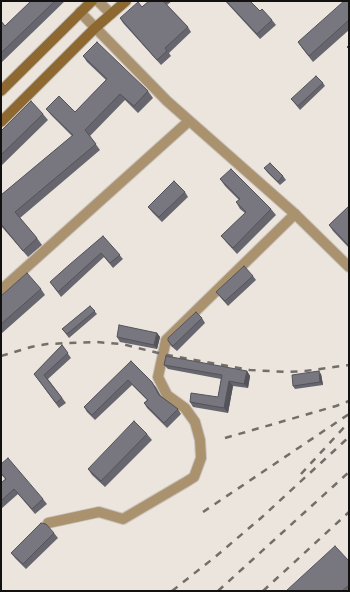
<!DOCTYPE html>
<style>
body{margin:0}
#map{position:relative;width:350px;height:592px;overflow:hidden;background:#ece5dd;font-family:"Libre Baskerville",serif}
canvas{display:block}
.frame{position:absolute;inset:0;border:2px solid #13110f;pointer-events:none}
</style>
<div id="map">
<canvas width="350" height="592"></canvas>
<div class="frame"></div>
</div>
<script>
const ctx = document.querySelector('canvas').getContext('2d');
ctx.lineJoin = 'round';
const poly = rows => new Path2D(rows.map(r => 'M' + r).join(''));
function stroke(path, color, width, dash) { ctx.strokeStyle = color; ctx.lineWidth = width; ctx.lineCap = dash ? 'butt' : 'round'; ctx.setLineDash(dash || []); ctx.stroke(path); }
function fill(path, color) { ctx.fillStyle = color; ctx.fill(path, 'evenodd'); }
const minor = poly([
 [1,290,189,121],
 [48,523,99,512,123,519,186,482,194,477,201,458,200,440,195,422,185,408,167,395,158,377,166,340,295,214]
]);
const tertiary = poly([
 [98,1,111,14],
 [80,12,167,101,295,214,349,267]
]);
const secondary = poly([
 [1,91,92,1],
 [1,122,95,28,126,1]
]);
const rail = poly([
 [1,356,31,347,47,344,96,342,122,344,162,354,250,370,286,372,305,371,349,365],
 [225,438,336,406,349,401],
 [301,474,349,422],
 [203,512,349,414],
 [172,591,215,557,261,518,349,437],
 [218,591,349,472],
 [263,591,349,512]
]);
const wall = poly([
 [31,1,65,1,1,63,1,21,5,26],
 [149,1,172,1,167,5,188,27,191,32,169,53,171,56,161,65,123,23,120,18,142,7],
 [225,1,250,1,260,11,272,20,276,25,260,39],
 [349,1,349,30,313,62,302,48,298,42],
 [83,56,148,91,153,98,138,113,125,100,90,136,100,150,20,218,37,238,42,245,28,257,1,226,1,195,72,136,51,115,46,109,75,112,106,80,87,62],
 [323,83,325,86,300,110,291,99],
 [43,114,48,120,1,166,1,131],
 [264,168,283,176,286,180,280,185,267,172],
 [220,179,271,209,276,215,237,254,226,242,221,236,245,213,240,209,236,202,239,200,225,186],
 [185,192,188,197,162,222,152,212,148,207],
 [349,206,349,248,333,231,329,225],
 [103,236,123,259,113,268,104,257,61,297,50,282],
 [253,276,256,280,228,306,220,297,216,292],
 [41,289,45,295,1,334,1,296],
 [90,306,97,314,69,338,62,329],
 [202,318,205,323,177,351,171,346,168,341],
 [157,333,160,337,157,349,120,342,117,337],
 [62,345,71,358,48,379,66,403,59,408,34,374],
 [131,361,156,387,161,396,178,409,181,414,167,428,147,408,144,403,147,400,132,385,95,420,87,412,84,407],
 [164,365,247,371,250,376,248,388,233,386,228,413,193,407,190,402,218,397,221,379,168,369],
 [321,374,323,385,295,389,293,386],
 [147,434,152,440,105,487,92,475,88,469],
 [1,464,43,499,47,504,35,514,18,494,1,509,1,483,5,479,1,474],
 [54,533,58,538,26,569,15,558,11,553],
 [349,561,349,591,286,591]
]);
const shadedWall = poly([
 [157,333,160,337,157,349,154,345],
 [247,371,250,376,248,388,244,384],
 [319,371,321,374,323,385,320,382],
 [229,381,233,386,228,413,224,408]
]);
const building = poly([
 [31,1,55,1,1,53,1,21,5,26,31,1],
 [149,1,163,1,188,27,165,48,167,51,157,60,120,18,138,2,142,7,149,1],
 [226,1,250,1,260,11,262,9,272,20,257,34,226,1],
 [344,1,349,1,349,20,309,56,298,42,344,1],
 [97,42,148,91,134,106,120,94,85,130,96,144,15,212,37,238,23,251,1,224,1,195,73,135,46,109,59,96,75,112,107,79,83,56,97,42],
 [349,45,349,49,347,47,349,45],
 [316,76,323,83,298,106,291,99,316,76],
 [31,101,43,114,1,155,1,131,31,101],
 [270,163,283,176,278,182,264,168,270,163],
 [231,169,271,209,233,248,221,236,246,212,236,202,240,199,220,179,231,169],
 [174,181,185,192,159,217,148,207,174,181],
 [349,206,349,246,329,225,349,206],
 [103,236,120,255,110,263,101,253,58,292,50,282,69,265,103,236],
 [244,266,253,276,225,301,216,292,244,266],
 [27,273,41,289,1,324,1,296,27,273],
 [90,306,95,311,67,334,62,329,90,306],
 [196,312,202,318,173,346,168,341,168,338,196,312],
 [119,325,157,333,154,345,117,337,119,325],
 [62,345,68,353,44,375,62,398,56,403,34,374,62,345],
 [166,356,247,371,244,384,229,381,224,408,190,402,191,393,218,397,222,375,164,365,166,356],
 [131,361,152,382,159,395,178,409,164,423,144,403,148,400,128,380,92,415,84,407,131,361],
 [319,371,320,382,293,386,292,375,319,371],
 [134,421,147,434,101,481,88,469,134,421],
 [8,458,43,499,32,509,14,489,1,501,1,483,6,479,1,473,1,464,8,458],
 [41,523,46,524,54,533,23,564,11,553,41,523],
 [335,546,349,561,349,585,342,591,286,591,335,546]
]);
stroke(minor, '#c9c3bc', 12);
stroke(tertiary, '#c9c3bc', 12);
stroke(secondary, '#c9c3bc', 12);
stroke(minor, '#ab926f', 10);
stroke(tertiary, '#ab926f', 10);
stroke(secondary, '#8d6831', 10);
stroke(rail, '#726e69', 2.5, [7, 7]);
fill(wall, '#67666e');
fill(shadedWall, '#54535a');
fill(building, '#787780');
stroke(building, '#54535a', 1);
</script>
